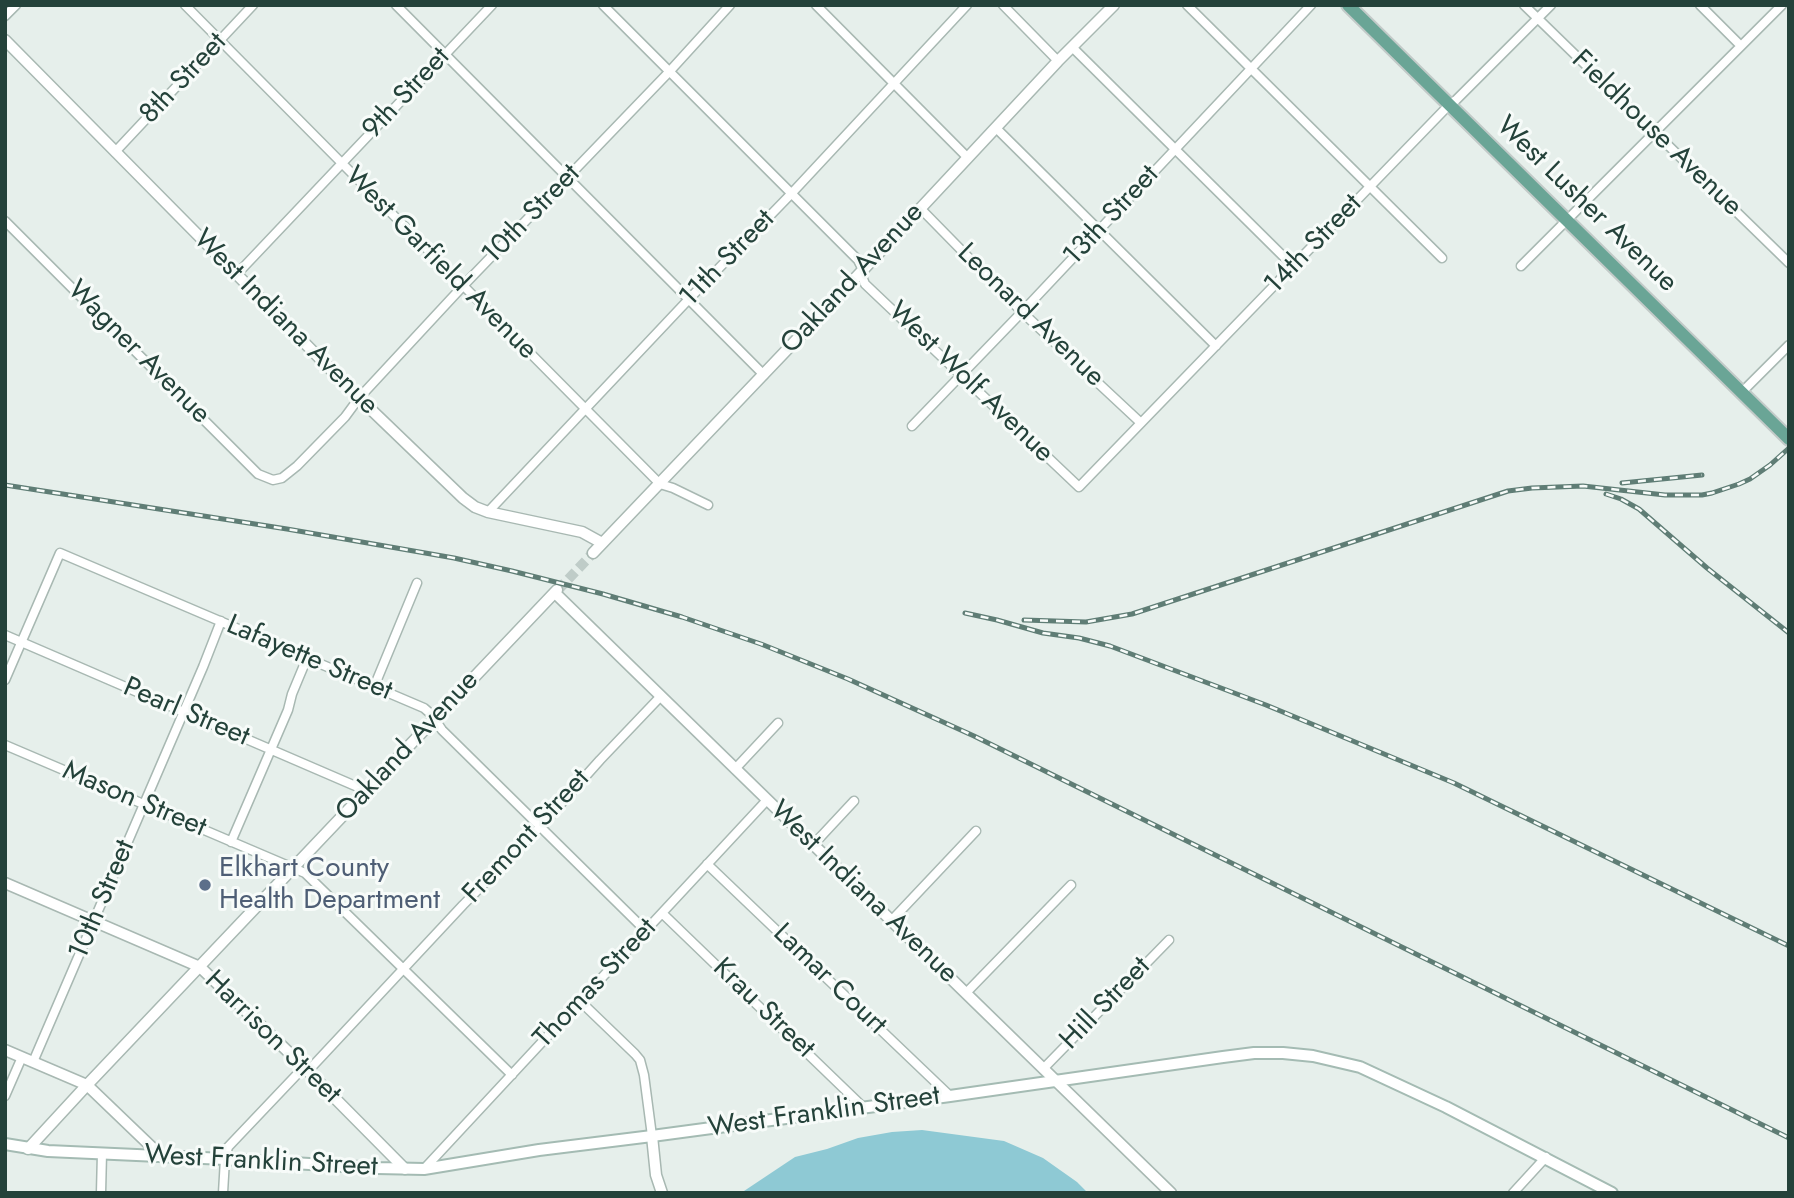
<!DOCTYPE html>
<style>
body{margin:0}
#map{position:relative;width:1794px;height:1198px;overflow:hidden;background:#e6efeb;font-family:Jost,sans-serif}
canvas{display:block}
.frame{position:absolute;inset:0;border:7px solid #24423a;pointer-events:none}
</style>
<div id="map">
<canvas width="1794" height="1198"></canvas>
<div class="frame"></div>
</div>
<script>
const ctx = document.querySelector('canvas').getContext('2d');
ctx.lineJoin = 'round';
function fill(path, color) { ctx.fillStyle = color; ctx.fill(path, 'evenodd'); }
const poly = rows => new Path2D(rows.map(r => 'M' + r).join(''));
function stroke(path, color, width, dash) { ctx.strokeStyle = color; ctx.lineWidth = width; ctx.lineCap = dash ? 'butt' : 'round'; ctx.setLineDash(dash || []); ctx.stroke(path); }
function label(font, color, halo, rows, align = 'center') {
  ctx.font = font + ' Jost,sans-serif'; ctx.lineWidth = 6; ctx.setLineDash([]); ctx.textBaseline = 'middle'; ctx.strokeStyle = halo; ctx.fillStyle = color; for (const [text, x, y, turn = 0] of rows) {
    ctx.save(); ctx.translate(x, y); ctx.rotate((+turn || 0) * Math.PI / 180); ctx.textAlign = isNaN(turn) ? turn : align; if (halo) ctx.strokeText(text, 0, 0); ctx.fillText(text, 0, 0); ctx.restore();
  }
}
const water = poly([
 [922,1130,1004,1141,1043,1158,1077,1182,1088,1193,741,1193,795,1157,827,1149,858,1138,892,1132]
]);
const tertiaryTunnel = poly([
 [558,590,593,553]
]);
const minor = poly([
 [185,5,660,484,673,488,708,505],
 [396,5,764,375],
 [603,5,858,260,862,268,863,279,865,284,1079,487,1449,105,1456,100,1551,5],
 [816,5,967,157],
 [1003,5,1058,61],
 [1187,5,1442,258],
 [1524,5,1789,263],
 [1700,5,1741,46],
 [5,16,16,5],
 [1072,47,1293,266],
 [996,128,1216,346],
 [115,152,253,5],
 [920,208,1022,312,1141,423],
 [5,221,258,474,273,480,282,478,297,466,345,417,359,398,462,287,669,72,730,5],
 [1521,266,1782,5],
 [237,274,492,5],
 [1742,392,1789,345],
 [912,426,1022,312,1311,5],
 [488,512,689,299,791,194,967,5],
 [5,635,367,791],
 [5,680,60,553,424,708,432,715,442,730,645,930],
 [374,687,417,583],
 [5,745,305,873,512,1075],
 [735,769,778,723],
 [231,842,288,710,292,694,307,658],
 [813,845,854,801],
 [707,864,950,1096],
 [662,913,863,1107],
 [891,921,976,831],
 [966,993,1071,885],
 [580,1001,635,1054,640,1060,644,1075,652,1136],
 [33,1062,203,667,221,621],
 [1043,1069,1169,940],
 [308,1071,463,905,540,827,600,760,661,696],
 [5,1096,22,1057],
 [424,1169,767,800],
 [101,1193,102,1153],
 [223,1193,225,1159,228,1147,304,1067],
 [1513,1193,1546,1157]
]);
const tertiary = poly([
 [5,40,359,398,463,498,475,507,488,512,582,532,602,543],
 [593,553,862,271,1058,61,1114,5],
 [555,593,1171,1193],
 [5,883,200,967,304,1067,405,1169],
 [5,1050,87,1085,161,1156],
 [652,1136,656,1175,662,1193],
 [28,1149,87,1085,557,590]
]);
const secondary = poly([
 [5,1144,48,1151,225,1159,377,1168,424,1169,539,1150,652,1136,950,1096,1223,1057,1254,1053,1283,1053,1313,1056,1360,1067,1446,1107,1612,1193]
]);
const primary = poly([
 [1348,5,1789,439]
]);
const rail = poly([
 [1622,483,1702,475],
 [5,485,287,529,454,558,512,571,603,594,682,617,761,644,848,679,974,736,1789,1138],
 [1606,494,1621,499,1639,509,1707,568,1789,633],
 [965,613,997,620,1043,633,1079,638,1110,646,1266,705,1454,783,1789,946],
 [1024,620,1086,622,1132,614,1508,491,1532,488,1583,486,1665,495,1702,495,1712,493,1739,484,1750,479,1770,465,1789,448]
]);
const markers = [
 [205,885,7,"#5c6f8a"]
];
const streetNames = [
 ["8th Street",184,79,-47],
 ["9th Street",407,94,-47],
 ["Fieldhouse Avenue",1656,134,44],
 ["West Lusher Avenue",1586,205,44],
 ["10th Street",532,215,-46],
 ["13th Street",1112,216,-47],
 ["14th Street",1314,245,-46],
 ["11th Street",728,259,-46],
 ["West Garfield Avenue",440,264,45],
 ["Oakland Avenue",853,279,-47],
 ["Leonard Avenue",1030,316,44],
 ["West Indiana Avenue",285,323,45],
 ["Wagner Avenue",138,353,45],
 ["West Wolf Avenue",970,383,44],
 ["Lafayette Street",309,659,23],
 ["Pearl Street",186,713,23],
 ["Oakland Avenue",408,747,-47],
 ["Mason Street",134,800,23],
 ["Fremont Street",527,837,-47],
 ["West Indiana Avenue",863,893,44],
 ["10th Street",103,900,-67],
 ["Lamar Court",829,980,44],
 ["Thomas Street",596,984,-47],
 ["Hill Street",1106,1004,-46],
 ["Krau Street",763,1009,44],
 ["Harrison Street",272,1038,44],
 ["West Franklin Street",824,1113,-8],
 ["West Franklin Street",261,1162,3]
];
const serviceNames = [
 ["Elkhart County",219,869],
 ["Health Department",219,901]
];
fill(water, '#8ec9d4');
stroke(tertiaryTunnel, '#bfccc8', 10, [10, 5]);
stroke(minor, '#a8b8b2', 11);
stroke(tertiary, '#a8b8b2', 13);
stroke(secondary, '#a4bbb3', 14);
stroke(primary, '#c2cac8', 16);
stroke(minor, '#fff', 8);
stroke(tertiary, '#fff', 10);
stroke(secondary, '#fff', 10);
stroke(primary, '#6aa596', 12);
stroke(rail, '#5f7d75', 5);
stroke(rail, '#f7fbf9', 2.5, [8]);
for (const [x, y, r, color] of markers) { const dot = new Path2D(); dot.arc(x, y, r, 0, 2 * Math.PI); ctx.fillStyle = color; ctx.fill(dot); stroke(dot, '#f7fbf9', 2.5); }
label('28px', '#24423a', '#f7fbf9', streetNames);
label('28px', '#4e5e75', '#f7fbf9', serviceNames, 'left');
</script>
